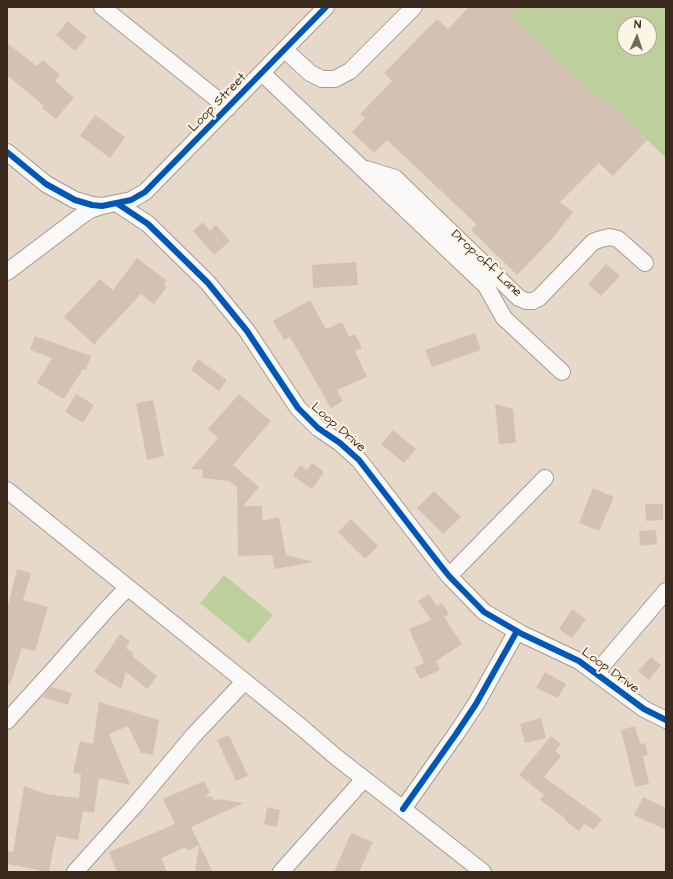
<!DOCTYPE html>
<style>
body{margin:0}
#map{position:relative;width:673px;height:879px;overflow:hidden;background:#e7d9c9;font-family:"Architects Daughter",sans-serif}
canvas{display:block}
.frame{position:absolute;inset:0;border:8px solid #3b2a1e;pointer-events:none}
.north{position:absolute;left:617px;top:16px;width:40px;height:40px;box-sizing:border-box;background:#fcf5e5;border:1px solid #afa495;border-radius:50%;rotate:3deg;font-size:11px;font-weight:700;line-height:16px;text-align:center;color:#3b2a1e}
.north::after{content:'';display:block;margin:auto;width:14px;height:18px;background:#77675a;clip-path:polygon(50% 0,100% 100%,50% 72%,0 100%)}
</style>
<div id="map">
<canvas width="673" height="879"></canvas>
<div class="frame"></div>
<div class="north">N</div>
</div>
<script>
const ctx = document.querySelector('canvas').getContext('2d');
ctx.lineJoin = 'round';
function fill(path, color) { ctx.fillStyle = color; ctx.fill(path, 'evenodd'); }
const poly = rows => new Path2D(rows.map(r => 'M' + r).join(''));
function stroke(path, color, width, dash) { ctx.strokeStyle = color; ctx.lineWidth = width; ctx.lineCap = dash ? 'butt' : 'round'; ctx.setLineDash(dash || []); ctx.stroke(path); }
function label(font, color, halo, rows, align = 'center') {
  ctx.font = font + ' "Architects Daughter",sans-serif'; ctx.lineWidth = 4; ctx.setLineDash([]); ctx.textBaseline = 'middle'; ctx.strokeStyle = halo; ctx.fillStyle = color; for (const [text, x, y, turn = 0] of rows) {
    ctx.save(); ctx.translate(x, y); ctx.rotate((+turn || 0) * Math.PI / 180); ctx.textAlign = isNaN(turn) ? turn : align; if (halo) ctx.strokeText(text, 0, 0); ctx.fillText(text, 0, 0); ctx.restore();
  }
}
const green = poly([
 [519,7,666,7,666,158,599,94,596,97,511,16],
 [625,24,649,24,649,48,625,48],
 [224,575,273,615,249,643,200,603]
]);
const building = poly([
 [469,7,519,7,511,16,596,97,599,94,647,140,613,176,599,163,560,202,573,212,552,239,517,275,471,230,476,224,387,140,374,153,352,132,365,118,360,114,392,81,384,73,437,19,448,29],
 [68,21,87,37,75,51,56,35],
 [7,43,37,66,43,60,60,75,55,81,74,98,56,119,42,108,44,106,7,75],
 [95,115,125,137,110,158,80,136],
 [203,222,210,231,216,225,230,241,214,255,193,231],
 [137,258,167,281,164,285,167,287,154,304,141,294,96,342,95,345,64,317,100,279,113,290],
 [356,262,358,285,313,288,312,265],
 [606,264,620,276,601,296,588,284],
 [310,300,326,329,342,322,349,337,355,334,362,348,355,351,367,377,337,390,343,401,331,408,290,337,284,340,273,321],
 [475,333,481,350,432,367,425,350],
 [35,336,91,356,86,370,83,369,64,399,37,383,52,358,30,350],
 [198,359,227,380,219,391,191,370],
 [76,394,94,405,83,423,65,412],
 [239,394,271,421,233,465,259,487,243,506,262,506,262,521,279,517,286,555,314,562,275,569,272,555,238,556,237,487,229,481,202,478,203,470,191,469,218,438,208,429],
 [153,400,164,456,147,460,136,403],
 [495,404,513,409,516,443,499,444],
 [393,430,416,449,404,463,381,444],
 [312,463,324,472,312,489,293,476,300,465,307,470],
 [593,488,614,497,599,531,579,523],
 [434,491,461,517,443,534,417,508],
 [645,504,663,504,663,520,646,521],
 [351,519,378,546,365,559,338,532],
 [656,530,657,544,640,546,639,531],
 [17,569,31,573,23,600,48,607,35,651,22,648,10,685,7,684,7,609],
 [429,594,437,606,442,603,449,614,444,617,462,644,436,661,440,670,420,679,414,668,424,663,409,629,431,620,418,601],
 [572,609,586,619,572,638,559,629],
 [120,634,130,641,126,648,134,654,132,656,157,676,147,689,126,672,121,689,94,672],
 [651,657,661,665,649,680,638,671],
 [545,672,566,684,558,698,536,688],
 [51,687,72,693,68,705,42,697],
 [99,702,159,720,153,755,141,753,128,726,109,734,130,785,99,778,94,813,83,811,78,840,56,836,49,872,7,864,7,851,13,852,24,786,46,794,79,798,81,774,73,773,80,741,93,744],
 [541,718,546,738,525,743,520,724],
 [635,726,640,744,645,743,648,755,643,756,649,784,635,787,621,730],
 [229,735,248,776,236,781,217,740],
 [551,736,561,744,555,751,561,756,544,777,602,819,594,830,584,824,579,831,564,820,565,818,540,800,544,795,519,775],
 [204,781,210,793,204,796,212,797,214,801,220,799,244,803,191,827,213,872,195,872,199,845,188,851,186,847,161,858,167,872,117,872,109,852,175,824,163,799],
 [643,797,666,808,666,830,634,815],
 [267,807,280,810,277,827,264,824],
 [351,833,373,842,359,872,334,872]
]);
const minor = poly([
 [102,7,228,108],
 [285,50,310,73,322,79,335,79,350,71,414,7],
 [262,73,486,286,504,318,562,372],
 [7,152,46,184,75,200,92,205,102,206,131,200,145,192,326,7],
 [366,169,395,178,519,298,526,301,533,301,539,298,593,242,601,239,610,237,618,239,645,263],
 [118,204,148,224,208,283,247,331,298,408,318,428,340,443,359,460,437,561,449,576,484,612,522,634,579,661,644,709,666,720],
 [7,272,81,216,90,210,102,206],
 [7,490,300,726,336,757,403,809,483,872],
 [449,576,545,478],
 [596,673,666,591],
 [7,721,55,668,107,609,127,588],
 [403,809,456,734,476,704,517,631],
 [75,872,136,804,193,736,244,682],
 [281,872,364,779]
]);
const cycleway = poly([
 [7,152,46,184,75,200,92,205,102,206,131,200,145,192,326,7],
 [118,204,148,224,208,283,247,331,298,408,318,428,340,443,359,460,437,561,449,576,484,612,522,634,579,661,644,709,666,720],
 [403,809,456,734,476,704,517,631]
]);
const streetNames = [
 ["Loop Street",218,103,-46],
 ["Drop-off Lane",486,264,43],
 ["Loop Drive",338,428,41],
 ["Loop Drive",610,671,36]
];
fill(green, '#bdcf9a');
fill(building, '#d3c2b4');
stroke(minor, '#a59b90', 18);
stroke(minor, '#fbf9f7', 16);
stroke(cycleway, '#0057b8', 6);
label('13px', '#3b2a1e', '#fcf5e5', streetNames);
</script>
